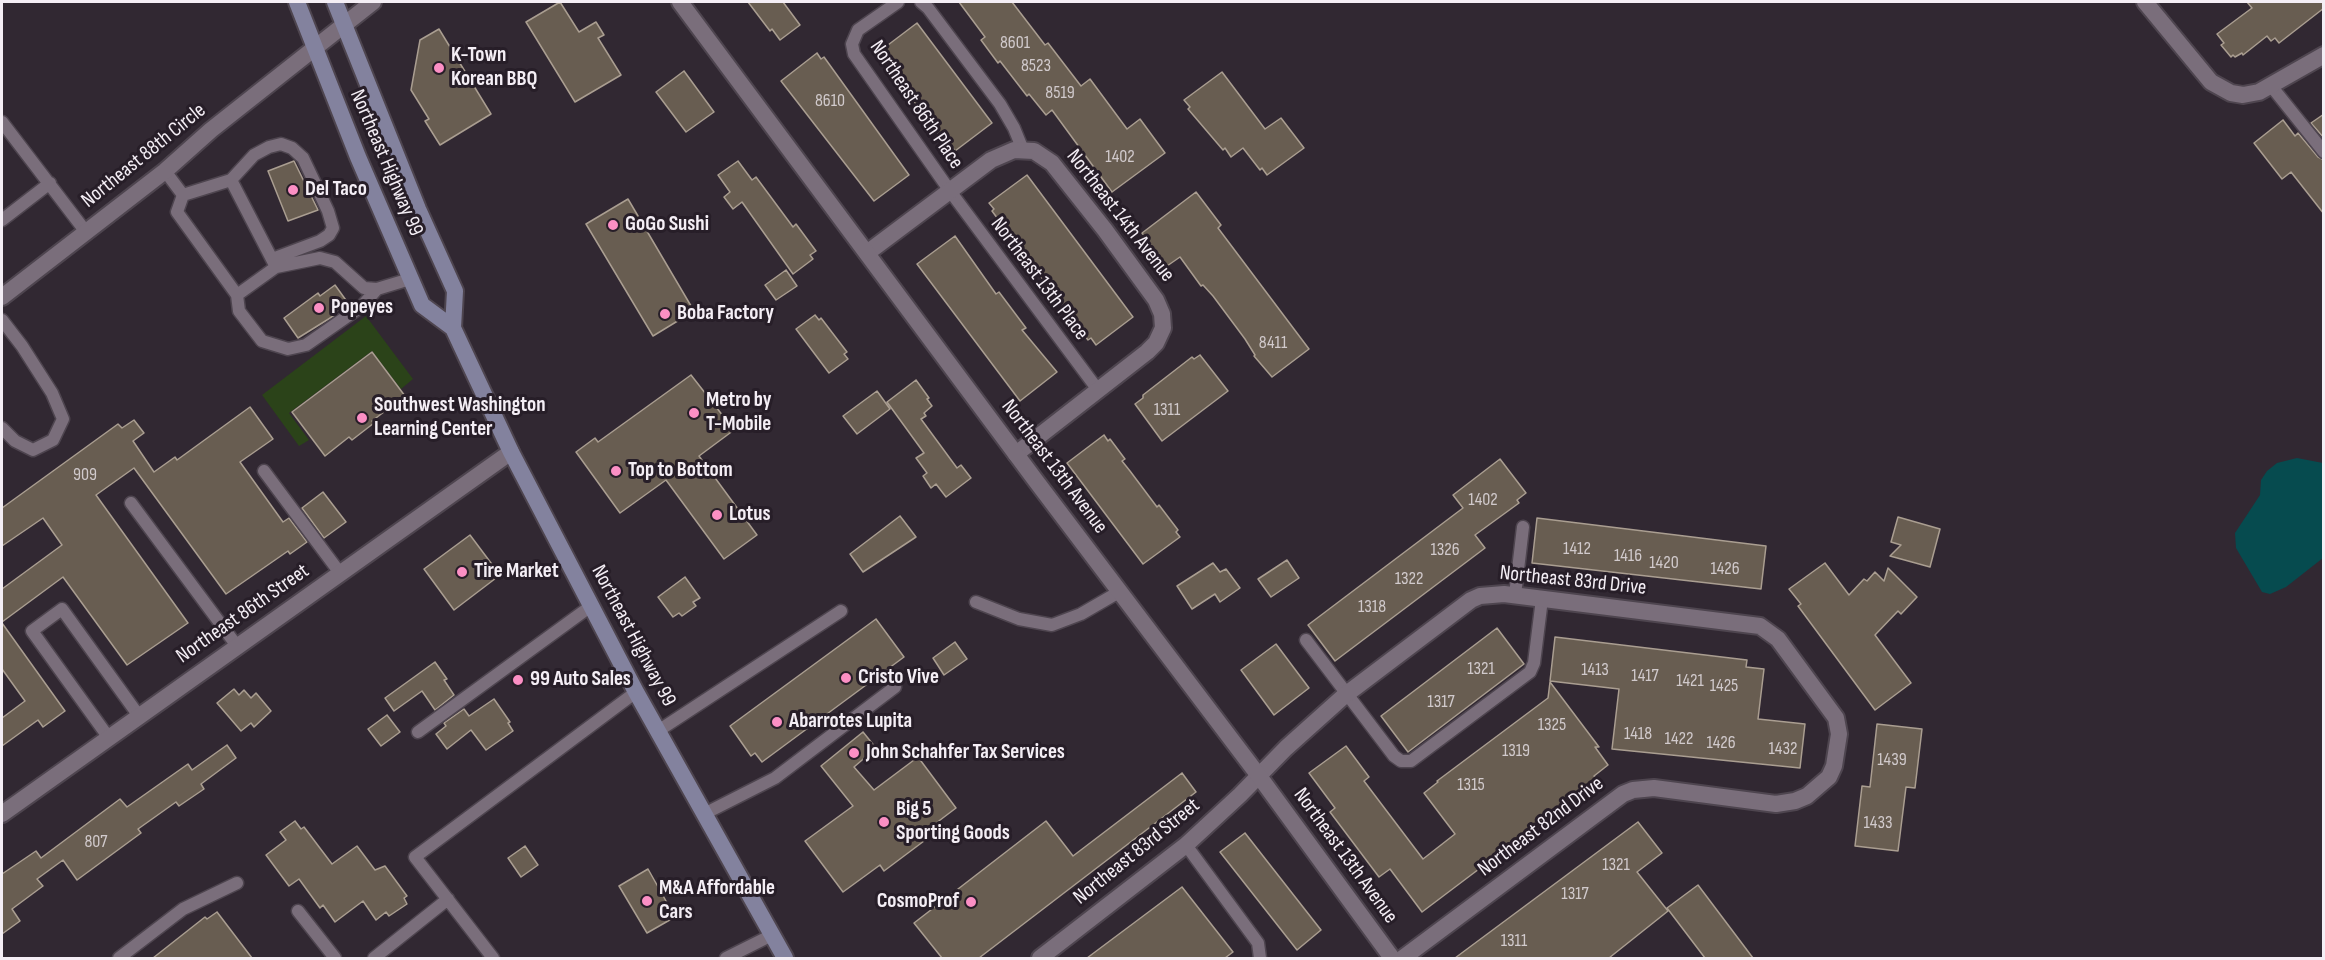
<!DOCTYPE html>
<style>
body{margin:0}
#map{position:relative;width:2325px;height:960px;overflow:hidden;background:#312832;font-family:"Sofia Sans Condensed",sans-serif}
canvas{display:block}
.frame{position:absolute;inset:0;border:3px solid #f4eef5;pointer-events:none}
</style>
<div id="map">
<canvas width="2325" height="960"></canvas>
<div class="frame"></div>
</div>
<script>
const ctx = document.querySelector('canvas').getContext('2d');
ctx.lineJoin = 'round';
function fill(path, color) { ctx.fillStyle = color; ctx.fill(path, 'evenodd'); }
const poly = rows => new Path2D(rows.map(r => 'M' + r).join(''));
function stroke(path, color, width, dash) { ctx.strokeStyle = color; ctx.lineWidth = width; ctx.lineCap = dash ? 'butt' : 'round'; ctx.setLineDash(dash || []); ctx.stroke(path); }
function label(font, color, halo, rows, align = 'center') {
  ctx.font = font + ' "Sofia Sans Condensed",sans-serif'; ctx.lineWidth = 6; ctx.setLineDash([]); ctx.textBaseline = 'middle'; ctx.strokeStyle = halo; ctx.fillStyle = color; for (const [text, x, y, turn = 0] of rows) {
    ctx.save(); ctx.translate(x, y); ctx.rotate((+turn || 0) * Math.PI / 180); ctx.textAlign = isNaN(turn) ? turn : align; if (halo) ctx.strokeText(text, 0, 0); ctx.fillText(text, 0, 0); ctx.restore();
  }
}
const green = poly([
 [366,316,413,379,401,389,372,351,289,413,309,440,299,446,262,395]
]);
const water = poly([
 [2297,458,2323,463,2323,558,2286,587,2270,594,2262,592,2236,548,2235,533,2260,495,2261,480,2267,471,2277,463]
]);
const building = poly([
 [560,2,579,32,596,22,604,35,598,38,621,75,575,102,526,22,560,2],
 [748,2,783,2,800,25,780,40,772,29,770,31,748,2],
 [959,2,1012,2,1045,45,1048,43,1081,86,1090,79,1127,129,1140,119,1165,153,1112,192,1052,110,1046,115,1029,94,1027,96,1000,61,998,63,981,40,985,37,959,2],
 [2247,2,2324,2,2324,8,2279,43,2275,38,2271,41,2267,36,2243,55,2242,53,2235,57,2233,55,2231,57,2221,45,2224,43,2217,34,2252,8,2247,2],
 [917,23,992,123,955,151,950,144,947,146,883,59,885,58,880,51,917,23],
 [439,29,491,114,440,145,425,121,429,119,411,90,420,40,439,29],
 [817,53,821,59,824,57,909,175,874,201,781,81,817,53],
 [684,71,714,112,686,132,656,92,684,71],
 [1222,72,1265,129,1281,118,1304,148,1267,175,1262,168,1260,170,1243,148,1231,157,1225,148,1223,150,1188,109,1190,107,1184,100,1222,72],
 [2324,114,2324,138,2311,123,2324,114],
 [2283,120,2295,136,2298,133,2318,157,2324,160,2324,214,2291,172,2282,179,2254,143,2283,120],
 [294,161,318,210,288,221,268,171,294,161],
 [738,161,752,180,756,177,793,227,796,224,816,251,810,255,813,259,793,274,742,202,733,209,724,197,730,192,718,175,738,161],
 [1027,175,1133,317,1096,345,1091,338,1088,340,992,211,994,209,989,203,1027,175],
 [1196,192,1221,225,1218,228,1309,349,1272,377,1254,356,1255,355,1245,339,1213,296,1203,285,1201,286,1180,257,1167,266,1142,233,1196,192],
 [628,199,694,311,653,336,586,224,628,199],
 [955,236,996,294,999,292,1026,328,1022,330,1057,372,1020,401,917,264,955,236],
 [786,270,797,286,776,300,765,285,786,270],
 [335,285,348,303,334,313,335,315,298,338,284,318,318,293,320,296,335,285],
 [815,315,819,320,821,318,847,352,844,354,848,359,829,373,796,329,815,315],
 [372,352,405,396,372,421,374,423,352,440,349,437,325,456,292,412,372,352],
 [1200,355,1228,391,1162,441,1135,404,1143,398,1143,395,1192,357,1194,359,1200,355],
 [691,375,734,430,699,456,757,535,724,559,666,480,620,513,576,452,595,438,598,442,691,375],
 [916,380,929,398,927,399,932,406,924,413,926,416,921,419,957,468,961,465,971,478,946,497,936,484,931,488,923,476,927,473,916,458,924,453,887,402,916,380],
 [877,391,890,409,857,434,843,416,877,391],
 [250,407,273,439,240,462,283,522,289,518,307,542,290,554,288,551,226,594,134,468,96,495,188,623,127,665,63,577,2,622,2,589,62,545,43,518,2,546,2,508,118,424,122,428,134,420,144,433,133,441,154,472,175,457,177,460,250,407],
 [1104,435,1108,441,1110,439,1125,459,1122,461,1130,471,1157,507,1159,505,1178,530,1176,532,1180,537,1143,564,1067,463,1104,435],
 [1500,459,1526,493,1517,500,1519,503,1475,535,1485,548,1335,661,1308,625,1463,508,1453,495,1500,459],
 [323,492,346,522,324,538,302,508,323,492],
 [900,516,916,537,863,572,850,554,900,516],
 [1898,517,1940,529,1930,567,1890,556,1901,545,1891,542,1898,517],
 [1537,518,1766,546,1761,589,1532,563,1537,518],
 [470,535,500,575,454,610,424,569,470,535],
 [1287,560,1299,578,1271,597,1258,579,1287,560],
 [1213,563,1220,572,1226,569,1240,588,1220,602,1215,594,1192,609,1177,586,1213,563],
 [1825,563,1849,595,1864,579,1867,581,1875,572,1884,581,1888,568,1917,597,1901,614,1898,611,1875,635,1911,683,1875,710,1798,606,1801,604,1789,589,1825,563],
 [685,577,700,598,693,602,696,606,682,616,679,613,673,617,658,597,685,577],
 [876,619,904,657,762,762,755,753,751,756,730,726,876,619],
 [2,623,65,711,43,727,38,720,2,746,2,718,25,701,2,669,2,623],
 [1497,628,1524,664,1408,752,1381,716,1497,628],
 [1555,637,1747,660,1746,667,1764,669,1758,719,1805,724,1800,768,1612,749,1619,689,1550,681,1555,637],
 [955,642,967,659,944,675,933,658,955,642],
 [1276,644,1309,688,1274,715,1241,670,1276,644],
 [435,662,447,679,444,680,454,695,435,710,422,691,394,711,385,698,435,662],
 [1550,682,1599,747,1595,747,1608,765,1594,776,1597,780,1422,912,1390,869,1379,877,1330,812,1335,808,1309,773,1346,746,1369,777,1364,781,1423,859,1455,834,1424,793,1438,782,1437,781,1548,698,1550,682],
 [234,689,239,695,244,690,251,698,256,693,271,711,254,727,251,723,241,731,217,703,234,689],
 [494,699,510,722,508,723,513,731,486,750,471,730,447,749,436,734,446,726,444,723,464,709,469,716,494,699],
 [387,715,400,732,381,746,368,729,387,715],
 [1877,724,1922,729,1915,788,1906,787,1898,851,1855,846,1862,786,1870,787,1877,724],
 [863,732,876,748,854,767,874,790,918,757,956,808,919,836,924,841,884,871,880,865,843,892,805,841,853,806,821,766,863,732],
 [227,745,236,758,201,784,204,789,179,806,176,802,138,829,141,833,77,880,63,860,37,879,43,886,12,909,20,921,2,934,2,874,36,851,41,858,120,799,127,807,188,764,192,770,227,745],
 [1182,773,1196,792,979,958,942,958,914,923,1046,821,1073,856,1182,773],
 [295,821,301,829,304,827,332,864,357,846,375,870,385,866,407,896,404,898,407,904,389,916,386,912,376,920,363,901,335,922,323,905,320,908,299,879,289,886,266,855,286,840,280,832,295,821],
 [1638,822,1662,853,1637,872,1668,911,1609,958,1455,958,1638,822],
 [1245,833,1321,930,1297,950,1220,852,1245,833],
 [525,846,538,865,521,877,508,858,525,846],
 [648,869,675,917,647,933,619,886,648,869],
 [1698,885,1753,958,1705,958,1667,908,1698,885],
 [1182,887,1233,952,1225,958,1087,958,1182,887],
 [217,912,252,958,153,958,205,917,207,919,217,912]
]);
const service = poly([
 [898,2,858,30,852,44,854,54,950,191,1098,390],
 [921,2,928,8,1000,104,1014,128,1023,150],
 [2272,87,2324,152],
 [2,122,86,232],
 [165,171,183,195,177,212,237,295,276,267,231,180,183,195],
 [231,180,254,155,269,147,281,144,292,148,303,158,328,211,333,228,329,235,320,241,272,259],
 [2,220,50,183],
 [276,267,320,258,335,262,364,288,377,289,410,279],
 [237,295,239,311,262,341,288,349,306,345,362,306,377,289],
 [2,320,22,346,52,393,63,419,53,440,33,450,15,441,2,428],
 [264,471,340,573],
 [131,503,237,646],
 [1515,595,1523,527],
 [976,602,1019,619,1052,625,1081,614,1119,592],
 [1306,640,1394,756,1401,761,1411,761,1530,672,1534,663,1542,599],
 [658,731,841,611],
 [418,732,591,606],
 [109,738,32,631,62,609,139,716],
 [704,814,775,778,895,687],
 [1186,845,1258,943,1260,958],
 [298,911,335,958],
 [119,958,183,909,237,883],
 [374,958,448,899],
 [493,958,415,857,636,692],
 [726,958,772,935]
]);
const minor = poly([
 [2145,2,2211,82,2231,93,2243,95,2259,92,2324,55],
 [867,253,991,160,1014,150,1034,151,1052,163,1105,230,1156,300,1162,314,1163,328,1156,343,1147,352,1016,454],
 [2,814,511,452],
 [1040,958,1186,845,1240,795,1286,748,1344,696,1471,600,1480,596,1504,594,1760,626,1778,639,1836,718,1839,734,1834,766,1829,777,1807,796,1795,801,1776,804,1654,788,1633,790,1623,794,1403,958]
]);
const tertiary = poly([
 [680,2,1036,481,1259,776,1392,958],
 [2,297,165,171,211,130,373,2]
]);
const secondary = poly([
 [297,2,358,157,422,305,453,328],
 [335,2,418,209,455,291,453,328,511,452,636,692,785,958]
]);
const markers = [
 [439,68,6,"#fb8fc4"],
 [293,190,6,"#fb8fc4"],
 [613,225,6,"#fb8fc4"],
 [319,308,6,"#fb8fc4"],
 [665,314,6,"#fb8fc4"],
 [694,413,6,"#fb8fc4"],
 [362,418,6,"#fb8fc4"],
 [616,471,6,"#fb8fc4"],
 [717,515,6,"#fb8fc4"],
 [462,572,6,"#fb8fc4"],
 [846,678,6,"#fb8fc4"],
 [518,680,6,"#fb8fc4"],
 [777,722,6,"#fb8fc4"],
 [854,753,6,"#fb8fc4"],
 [884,822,6,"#fb8fc4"],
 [647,901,6,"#fb8fc4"],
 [971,902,6,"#fb8fc4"]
];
const numberNames = [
 ["8601",1015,43],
 ["8523",1036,66],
 ["8519",1060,93],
 ["8610",830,101],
 ["1402",1120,157],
 ["8411",1273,343],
 ["1311",1167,410],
 ["909",85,475],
 ["1402",1483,500],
 ["1412",1577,549],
 ["1326",1445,550],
 ["1416",1628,556],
 ["1420",1664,563],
 ["1426",1725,569],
 ["1322",1409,579],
 ["1318",1372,607],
 ["1321",1481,669],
 ["1413",1595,670],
 ["1417",1645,676],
 ["1421",1690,681],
 ["1425",1724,686],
 ["1317",1441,702],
 ["1325",1552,725],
 ["1418",1638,734],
 ["1422",1679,739],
 ["1426",1721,743],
 ["1432",1783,749],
 ["1319",1516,751],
 ["1439",1892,760],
 ["1315",1471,785],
 ["1433",1878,823],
 ["807",96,842],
 ["1321",1616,865],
 ["1317",1575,894],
 ["1311",1514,941]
];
const poiNames = [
 ["K-Town",451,56],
 ["Korean BBQ",451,80],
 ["Del Taco",305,190],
 ["GoGo Sushi",625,225],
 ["Popeyes",331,308],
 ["Boba Factory",677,314],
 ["Metro by",706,401],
 ["T-Mobile",706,425],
 ["Southwest Washington",374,406],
 ["Learning Center",374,430],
 ["Top to Bottom",628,471],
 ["Lotus",729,515],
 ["Tire Market",474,572],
 ["Cristo Vive",858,678],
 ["99 Auto Sales",530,680],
 ["Abarrotes Lupita",789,722],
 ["John Schahfer Tax Services",866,753],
 ["Big 5",896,810],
 ["Sporting Goods",896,834],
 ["M&A Affordable",659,889],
 ["Cars",659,913],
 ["CosmoProf",959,902,"right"]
];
const streetNames = [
 ["Northeast 86th Place",916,105,56],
 ["Northeast 88th Circle",144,156,-39],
 ["Northeast Highway 99",386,163,67],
 ["Northeast 14th Avenue",1120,216,52],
 ["Northeast 13th Place",1039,279,53],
 ["Northeast 13th Avenue",1054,467,53],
 ["Northeast 83rd Drive",1573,581,6],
 ["Northeast 86th Street",243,614,-35],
 ["Northeast Highway 99",633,636,62],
 ["Northeast 82nd Drive",1541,827,-37],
 ["Northeast 83rd Street",1137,852,-39],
 ["Northeast 13th Avenue",1345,856,54]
];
fill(green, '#2b4319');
fill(water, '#064b4f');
fill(building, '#685d51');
stroke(building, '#aa9e91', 1.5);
stroke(service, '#4e454f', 15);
stroke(minor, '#4e454f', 20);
stroke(tertiary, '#4e454f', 20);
stroke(secondary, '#4e454f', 20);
stroke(service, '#7a6e7b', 12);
stroke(minor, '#7a6e7b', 16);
stroke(tertiary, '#7a6e7b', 16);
stroke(secondary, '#83829e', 16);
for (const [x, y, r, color] of markers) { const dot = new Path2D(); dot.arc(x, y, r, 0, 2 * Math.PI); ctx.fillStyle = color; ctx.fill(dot); stroke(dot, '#271e28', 2); }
label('18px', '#d1cacc', null, numberNames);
label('bold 21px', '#f4eef5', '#271e28', poiNames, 'left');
label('21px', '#f4eef5', '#271e28', streetNames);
</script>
